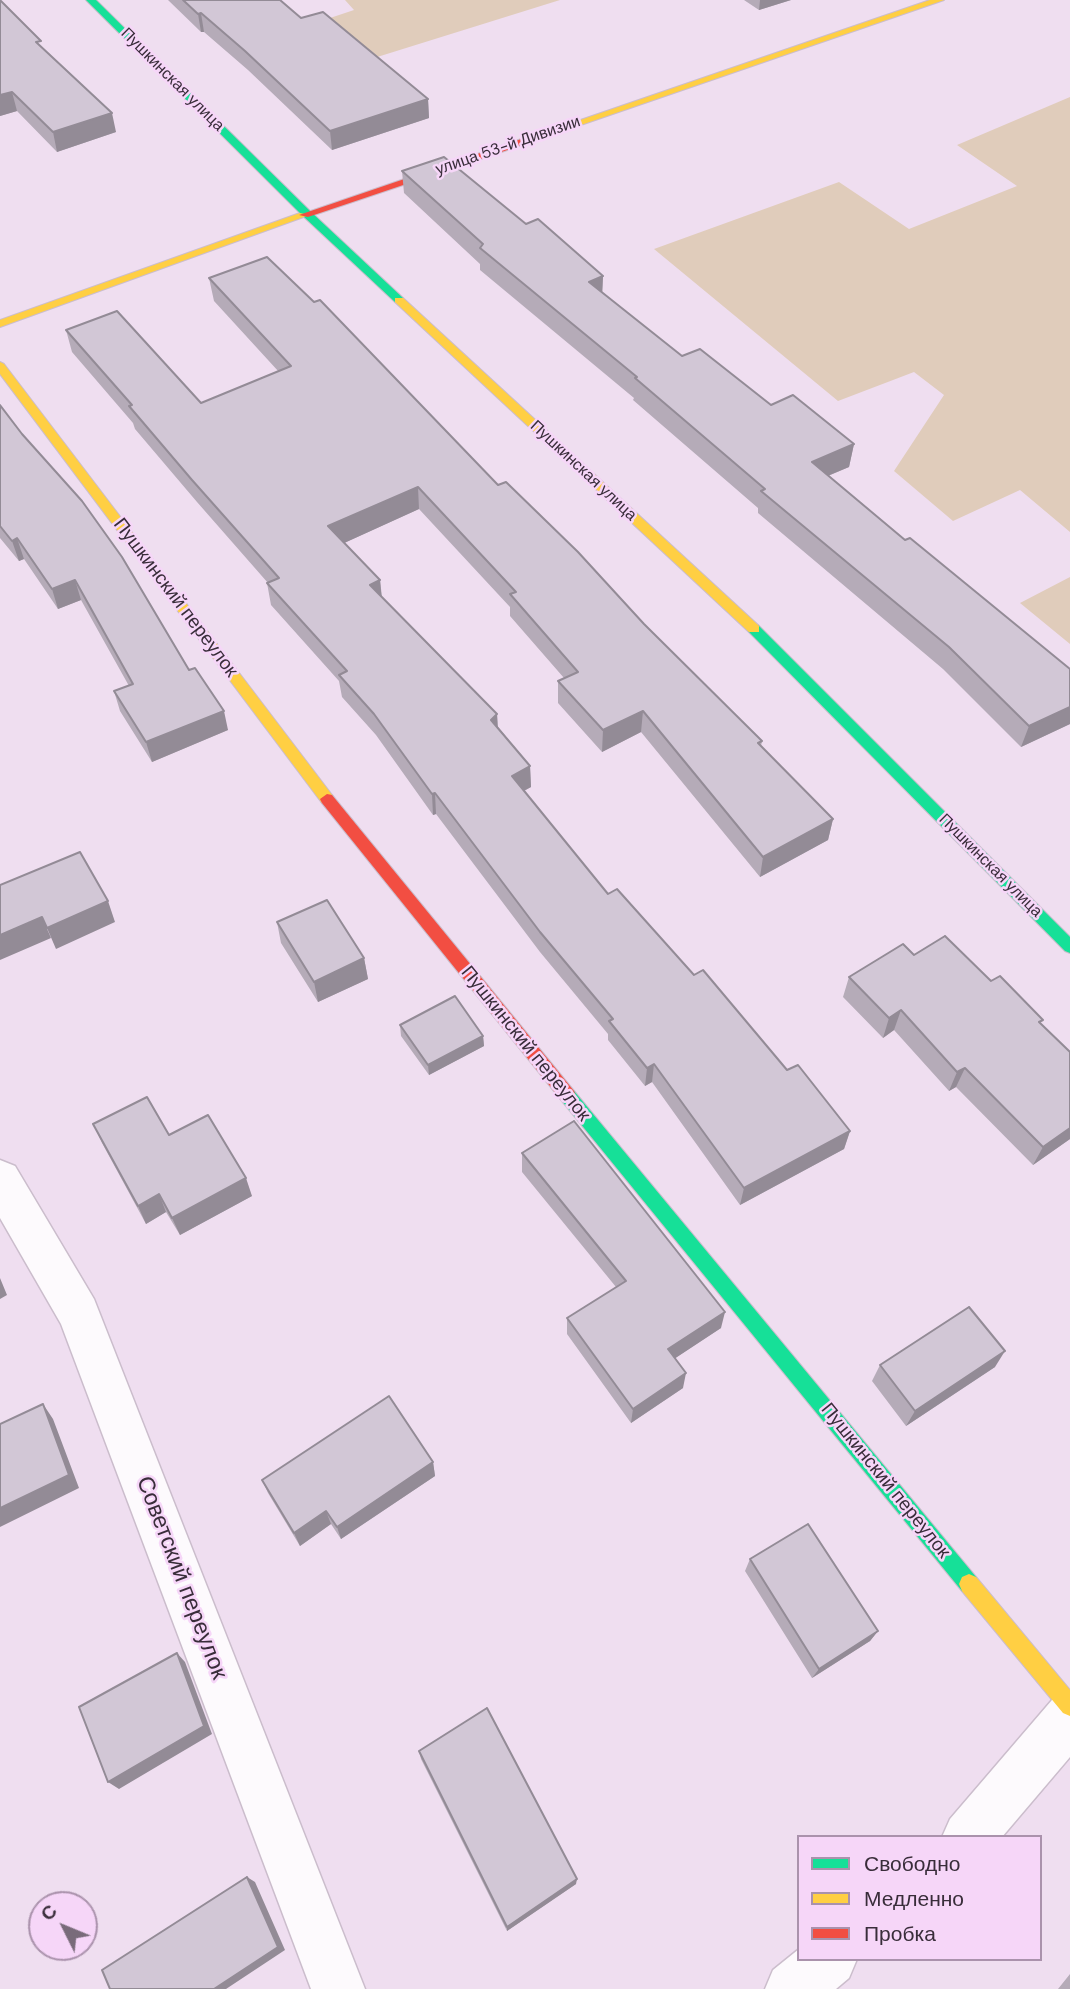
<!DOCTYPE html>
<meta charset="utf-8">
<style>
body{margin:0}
#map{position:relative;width:1070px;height:1989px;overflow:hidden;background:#efdef0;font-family:"DM Sans",sans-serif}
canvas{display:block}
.legend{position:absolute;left:797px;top:1835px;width:245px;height:126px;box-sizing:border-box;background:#f6d6f8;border:2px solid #aa92ac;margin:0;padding:9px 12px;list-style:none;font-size:21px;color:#392d3a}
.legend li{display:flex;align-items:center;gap:14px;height:35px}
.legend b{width:35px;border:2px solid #aa92ac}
.north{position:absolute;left:28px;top:1891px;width:70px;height:70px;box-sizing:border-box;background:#f6d6f8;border:2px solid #aa92ac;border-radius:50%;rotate:313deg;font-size:19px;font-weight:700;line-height:28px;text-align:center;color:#392d3a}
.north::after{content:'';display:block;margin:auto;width:24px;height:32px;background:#796b7a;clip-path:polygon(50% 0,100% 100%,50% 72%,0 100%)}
</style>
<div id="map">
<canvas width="1070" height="1989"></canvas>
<ul class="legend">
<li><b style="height:9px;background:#16e098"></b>Свободно</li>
<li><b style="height:9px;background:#ffcf43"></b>Медленно</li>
<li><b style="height:9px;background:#f24e42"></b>Пробка</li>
</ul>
<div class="north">С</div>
</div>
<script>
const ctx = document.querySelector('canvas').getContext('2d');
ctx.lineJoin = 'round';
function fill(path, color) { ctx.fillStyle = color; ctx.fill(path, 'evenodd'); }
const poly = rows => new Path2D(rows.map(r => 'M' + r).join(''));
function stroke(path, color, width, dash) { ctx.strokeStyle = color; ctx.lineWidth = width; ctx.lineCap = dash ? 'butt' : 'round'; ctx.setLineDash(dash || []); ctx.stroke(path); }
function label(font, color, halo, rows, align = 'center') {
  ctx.font = font + ' "DM Sans",sans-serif'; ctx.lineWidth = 5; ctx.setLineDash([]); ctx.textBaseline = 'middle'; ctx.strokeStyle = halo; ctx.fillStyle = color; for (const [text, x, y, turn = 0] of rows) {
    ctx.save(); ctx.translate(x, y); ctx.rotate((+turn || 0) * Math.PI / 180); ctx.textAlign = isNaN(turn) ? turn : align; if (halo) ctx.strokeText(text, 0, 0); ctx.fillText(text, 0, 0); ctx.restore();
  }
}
const green = poly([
 [345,0,560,0,374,58,327,19,354,10],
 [1070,97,1070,532,1020,490,953,521,894,471,944,395,914,372,838,401,654,249,839,182,909,229,1017,186,957,145],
 [1070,577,1070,644,1020,603]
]);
const street = poly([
 [0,1160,15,1166,94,1299,365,1989,311,1989,61,1324,0,1218,0,1160],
 [1070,1693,1070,1757,1002,1837,942,1837,950,1819,1052,1700,1070,1693],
 [799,1949,799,1959,857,1959,849,1978,836,1989,765,1989,773,1970,799,1949]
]);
const fast = poly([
 [86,0,96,0,311,212,403,298,403,302,395,302,303,216,86,0],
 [754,624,759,626,1070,937,1070,953,1065,951,749,632,747,629,754,624],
 [568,1089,574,1091,976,1577,979,1584,976,1591,969,1594,962,1591,562,1101,560,1096,562,1091,568,1089]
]);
const slow = poly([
 [930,0,944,0,540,139,531,137,930,0],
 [300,213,309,215,0,327,0,320,300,213],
 [395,298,403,298,759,626,759,632,749,632,395,302,395,298],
 [0,362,4,364,332,795,334,799,332,803,322,803,0,374,0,362],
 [969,1574,976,1577,1070,1690,1070,1716,1063,1713,962,1591,959,1584,962,1577,969,1574]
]);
const jam = poly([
 [536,134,541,137,540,139,308,217,299,215,536,134],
 [327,794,332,795,574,1091,576,1096,574,1101,568,1103,562,1101,322,803,320,799,327,794]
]);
const wall = poly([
 [0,0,42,48,116,132,57,152,17,111,0,116],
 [168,0,280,0,301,18,428,99,429,118,332,150,248,70,204,32,201,32],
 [744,0,791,0,759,10],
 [402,171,526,224,603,276,602,292,682,356,771,405,854,444,849,467,828,476,905,540,1070,669,1070,724,1021,747,943,669,758,513,758,508,633,400,634,398,480,270,480,264,404,193],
 [209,278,498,485,644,624,762,741,761,746,833,819,828,840,760,877,641,732,602,752,558,703,558,681,564,678,510,616,510,607,419,509,344,543,380,580,382,597,497,714,498,727,530,766,531,787,524,791,608,894,694,975,787,1070,850,1131,844,1149,740,1205,652,1082,645,1086,608,1040,608,1034,540,952,436,814,433,815,376,735,342,697,339,681,271,605,267,583,268,583,197,502,135,429,133,423,72,352,66,330,201,403,279,372,214,301],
 [0,405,189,670,228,730,152,762,120,711,114,691,129,686,81,600,58,609,24,559,19,561,0,538],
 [277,922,364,958,368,979,318,1002,281,943],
 [914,955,991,981,1041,1024,1070,1052,1070,1139,1033,1165,956,1087,949,1091,894,1030,883,1038,843,997,849,977],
 [400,1025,483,1036,484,1046,429,1075,401,1036],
 [93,1124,169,1135,252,1196,180,1235,166,1212,146,1224,102,1143],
 [522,1153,721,1328,675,1358,683,1388,631,1423,567,1334,567,1318,616,1287,522,1172],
 [880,1365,995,1367,906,1426,872,1381],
 [433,1462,435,1476,341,1539,331,1524,300,1546,268,1493,262,1480],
 [750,1559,878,1631,870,1641,812,1678,745,1571],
 [419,1751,576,1884,507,1931,421,1759],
 [1070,1974,1070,1989,1058,1989]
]);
const shadedWall = poly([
 [760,0,791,0,759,10],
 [201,13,204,32,201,32,198,14],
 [12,92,17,111,0,116,0,95],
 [428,99,429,118,332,150,330,131],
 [112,113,116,132,57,152,53,132],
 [603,276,602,299,589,282],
 [854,444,849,467,808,484,812,462],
 [418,487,419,509,331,549,328,526],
 [17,538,24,559,19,561,12,541],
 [75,580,81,600,58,609,52,589],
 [380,580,382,602,370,585],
 [1070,707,1070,724,1021,747,1029,726],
 [224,711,228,730,152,762,146,742],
 [643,711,641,732,602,752,603,730],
 [497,714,498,736,491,720],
 [530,766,531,787,512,797,512,776],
 [435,793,436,814,433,815,432,794],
 [833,819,828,840,760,877,763,857],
 [108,901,115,922,56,949,47,928],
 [42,917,51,938,0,960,0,935],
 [364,958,368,979,318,1002,314,982],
 [901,1010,894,1030,883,1038,889,1018],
 [483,1036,484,1046,429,1075,428,1065],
 [654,1064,652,1082,645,1086,647,1068],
 [965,1068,956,1087,949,1091,957,1072],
 [1070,1128,1070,1139,1033,1165,1043,1147],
 [850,1131,844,1149,740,1205,744,1188],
 [246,1178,252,1196,180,1235,172,1218],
 [159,1194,166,1212,146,1224,138,1206],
 [0,1278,7,1295,0,1299],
 [725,1312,721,1328,665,1365,668,1349],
 [1005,1351,995,1367,906,1426,915,1411],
 [686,1373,683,1388,631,1423,633,1409],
 [43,1404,53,1419,79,1488,0,1527,0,1508],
 [433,1462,435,1476,341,1539,337,1527],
 [326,1511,331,1524,300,1546,294,1533],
 [878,1631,870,1641,812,1678,819,1669],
 [177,1653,185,1662,212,1734,119,1789,108,1782],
 [247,1877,255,1882,285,1950,226,1989,214,1989],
 [577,1879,576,1884,507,1931,507,1927]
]);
const building = poly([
 [0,0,41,41,36,42,112,113,53,132,12,92,0,95,0,0],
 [183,0,280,0,301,18,323,12,428,99,330,131,245,51,201,13,198,14,183,0],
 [444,157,526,224,538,219,603,276,589,282,682,356,700,349,771,405,793,395,854,444,812,462,905,540,910,538,1070,669,1070,707,1029,726,949,647,761,491,765,489,635,378,637,377,480,248,483,244,402,171,444,157],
 [267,257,314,302,320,300,498,485,506,482,578,552,644,624,762,741,758,743,833,819,763,857,643,711,603,730,558,681,578,672,510,594,516,592,418,487,328,526,380,580,370,585,497,714,491,720,530,766,512,776,608,894,617,889,694,975,703,970,787,1070,798,1065,850,1131,744,1188,654,1064,647,1068,609,1021,613,1019,540,932,435,793,432,794,374,714,339,675,347,671,267,583,279,578,192,480,129,406,132,405,66,330,117,311,201,403,291,366,209,278,267,257],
 [0,405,22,434,82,501,122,557,189,670,195,668,224,711,146,742,114,691,133,684,75,580,52,589,17,538,12,541,0,526,0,405],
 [80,852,108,901,47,928,42,917,0,935,0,885,80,852],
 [327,900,364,958,314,982,277,922,327,900],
 [945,936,991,981,1000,976,1043,1020,1039,1022,1070,1052,1070,1128,1043,1147,965,1068,957,1072,901,1010,889,1018,849,977,903,944,914,955,945,936],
 [455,996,483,1036,428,1065,400,1025,455,996],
 [147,1097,169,1135,208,1115,246,1178,172,1218,159,1194,138,1206,93,1124,147,1097],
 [574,1121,725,1312,668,1349,686,1373,633,1409,567,1318,626,1281,522,1153,574,1121],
 [969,1307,1005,1351,915,1411,880,1365,969,1307],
 [389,1396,433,1462,337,1527,326,1511,294,1533,262,1480,389,1396],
 [43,1404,69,1475,0,1508,0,1424,43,1404],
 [808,1524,878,1631,819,1669,750,1559,808,1524],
 [177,1653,204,1726,108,1782,79,1707,177,1653],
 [487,1708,577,1879,507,1927,419,1751,487,1708],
 [247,1877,278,1947,214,1989,110,1989,102,1970,247,1877]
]);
const farStreetnames = [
 ["Пушкинская улица",172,80,45],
 ["улица 53-й Дивизии",508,146,-19],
 ["Пушкинская улица",583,471,43],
 ["Пушкинская улица",990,866,45]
];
const streetNames = [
 ["Пушкинский переулок",175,598,53],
 ["Пушкинский переулок",525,1044,51],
 ["Пушкинский переулок",885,1481,51]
];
const nearStreetnames = [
 ["Советский переулок",181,1578,69]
];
fill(green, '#e0ccbb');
stroke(street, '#cbbdcc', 3);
stroke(fast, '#cbbdcc', 2);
stroke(slow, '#cbbdcc', 2);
stroke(jam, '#cbbdcc', 2);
fill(street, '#fdfafd');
fill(fast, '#16e098');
fill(slow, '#ffcf43');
fill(jam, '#f24e42');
fill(wall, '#b5abb8');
fill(shadedWall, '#938b96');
fill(building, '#d2c7d6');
stroke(building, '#938b96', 2);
label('16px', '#392d3a', '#f6d6f8', farStreetnames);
label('19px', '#392d3a', '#f6d6f8', streetNames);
label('23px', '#392d3a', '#f6d6f8', nearStreetnames);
</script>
